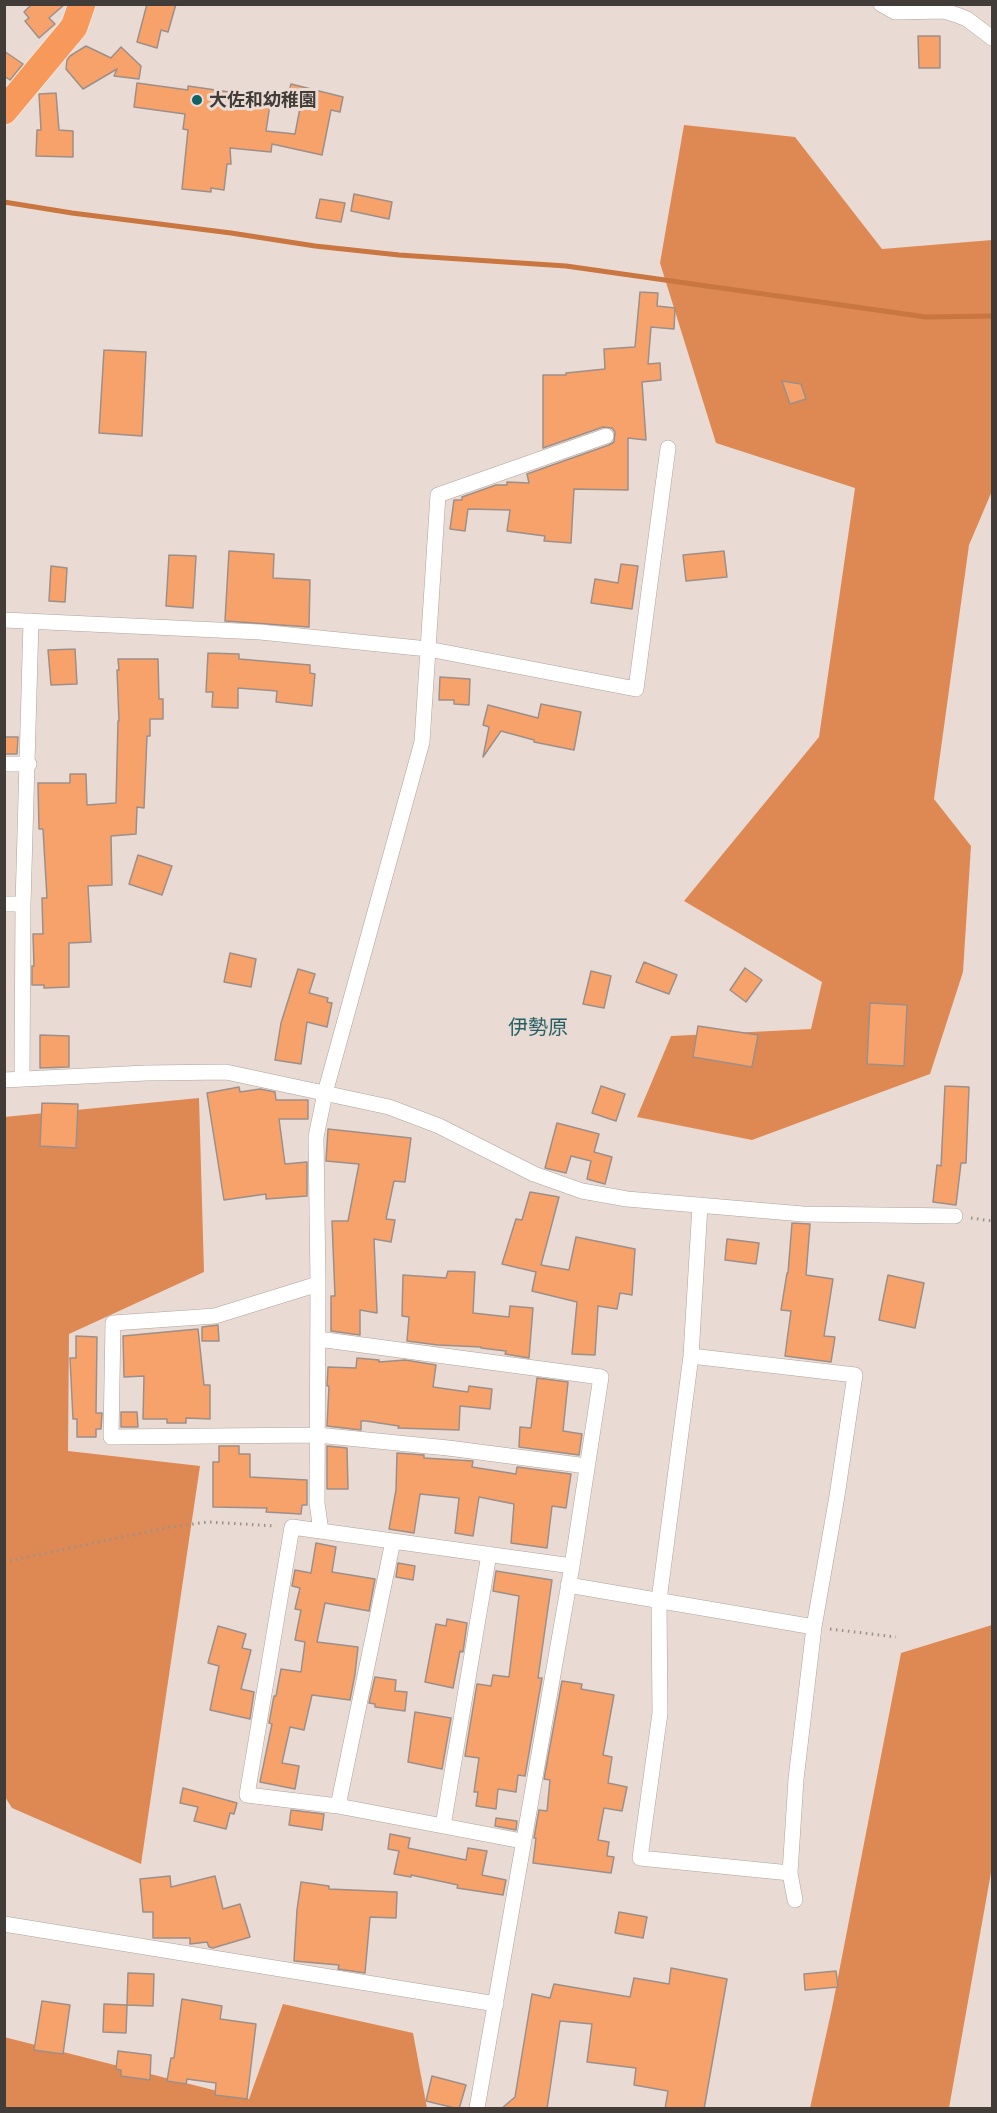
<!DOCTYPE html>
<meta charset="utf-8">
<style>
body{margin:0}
#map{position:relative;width:997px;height:2113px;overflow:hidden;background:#e9dbd3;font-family:Barlow,sans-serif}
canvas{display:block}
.frame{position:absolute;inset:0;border:6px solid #413c38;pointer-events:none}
</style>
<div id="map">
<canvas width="997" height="2113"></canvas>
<div class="frame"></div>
</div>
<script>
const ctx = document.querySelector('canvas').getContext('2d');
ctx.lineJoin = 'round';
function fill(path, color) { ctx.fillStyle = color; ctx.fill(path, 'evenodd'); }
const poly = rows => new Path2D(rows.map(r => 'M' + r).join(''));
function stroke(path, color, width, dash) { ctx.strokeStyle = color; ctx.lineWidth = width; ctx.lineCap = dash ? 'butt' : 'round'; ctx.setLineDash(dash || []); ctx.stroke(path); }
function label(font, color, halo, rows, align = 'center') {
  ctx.font = font + ' Barlow,"Noto Sans JP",sans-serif'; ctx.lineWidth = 6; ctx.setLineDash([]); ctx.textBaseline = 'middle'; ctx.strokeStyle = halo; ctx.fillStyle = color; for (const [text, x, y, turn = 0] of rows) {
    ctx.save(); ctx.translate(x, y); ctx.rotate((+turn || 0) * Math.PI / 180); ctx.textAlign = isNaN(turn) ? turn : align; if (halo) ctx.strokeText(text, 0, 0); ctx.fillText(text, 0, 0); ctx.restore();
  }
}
const forest = poly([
 [684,125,795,137,882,249,992,240,992,491,969,545,934,799,971,846,963,972,930,1074,752,1140,637,1117,671,1036,811,1029,822,982,684,901,819,737,855,488,716,443,660,263],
 [199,1098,204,1272,69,1334,68,1451,200,1466,141,1864,12,1808,5,1797,4,1117],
 [992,1625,992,1867,949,2108,810,2108,832,2008,901,1653],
 [283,2004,413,2033,427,2108,5,2108,4,2037,249,2099]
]);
const stream = poly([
 [4,202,72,213,231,233,315,246,399,255,566,266,926,317,992,316]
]);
const building = poly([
 [32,4,65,4,49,18,55,24,39,38,25,21,29,18,24,12,32,4],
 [147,4,176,4,168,32,161,30,157,48,137,42,147,4],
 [918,36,940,36,940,68,919,68,918,36],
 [86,46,111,58,121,47,141,66,139,79,114,76,117,69,83,89,66,69,67,60,70,56,86,46],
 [4,51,23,64,10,80,4,76,4,51],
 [137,83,188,90,188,86,271,98,266,131,295,134,301,103,287,99,291,84,343,97,340,112,331,110,322,155,272,144,271,152,230,148,231,164,227,164,224,190,211,188,211,192,182,189,188,130,183,129,185,114,134,107,137,83],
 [56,93,59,130,73,131,73,157,36,156,37,130,41,130,39,94,56,93],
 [354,194,392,202,389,219,351,211,354,194],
 [320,199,345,203,341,222,316,218,320,199],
 [640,292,658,293,657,306,675,308,674,329,651,327,648,364,660,363,661,380,642,382,646,440,628,438,628,490,574,489,571,543,544,541,545,536,507,531,510,510,468,509,465,531,450,529,454,500,462,500,462,497,496,485,507,485,507,482,529,483,527,474,609,445,614,442,615,432,612,428,603,427,543,448,543,375,566,375,566,373,605,369,604,349,635,347,640,292],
 [104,350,146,352,142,436,99,433,104,350],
 [782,381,801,384,806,399,790,404,782,381],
 [229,551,274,554,273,578,310,580,309,627,225,621,229,551],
 [724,551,727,577,686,581,683,555,724,551],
 [169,555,196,556,193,608,166,606,169,555],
 [621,564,638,566,632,609,591,603,595,579,618,583,621,564],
 [51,566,67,568,65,602,49,601,51,566],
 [75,649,77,684,51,685,48,650,75,649],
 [208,653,239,654,239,659,310,665,310,673,315,674,312,706,276,702,277,691,238,688,238,708,212,707,213,692,206,692,208,653],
 [118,659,158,659,159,699,163,699,163,719,150,719,150,736,147,736,144,808,137,807,136,834,111,836,112,885,88,886,91,942,69,943,69,987,44,988,44,985,32,985,32,966,34,966,33,934,43,934,42,898,47,898,43,829,39,829,38,783,70,783,70,774,86,774,87,805,116,803,118,721,119,721,117,670,119,670,118,659],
 [440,677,470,679,469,705,454,704,454,700,439,700,440,677],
 [541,704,581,712,574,750,534,742,534,740,501,731,483,757,489,727,483,725,488,705,538,718,541,704],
 [4,737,18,737,17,754,4,754,4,737],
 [138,855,172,866,162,895,129,884,138,855],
 [230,953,256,959,251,987,224,982,230,953],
 [644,962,677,975,669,994,636,982,644,962],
 [745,968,762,980,746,1002,730,990,745,968],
 [298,969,315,974,309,993,328,998,327,1002,332,1003,327,1027,307,1022,301,1064,275,1060,281,1023,298,969],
 [591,971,611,976,604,1008,583,1004,591,971],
 [870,1003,907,1005,904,1066,867,1064,870,1003],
 [698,1026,758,1035,752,1067,693,1057,698,1026],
 [40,1035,69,1036,69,1067,40,1068,40,1035],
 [601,1086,625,1094,616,1121,592,1113,601,1086],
 [945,1086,969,1087,966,1163,961,1163,956,1205,933,1202,937,1165,941,1166,945,1086],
 [239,1087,240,1092,260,1089,275,1092,276,1100,308,1100,308,1119,279,1119,285,1164,307,1162,307,1196,266,1199,266,1194,224,1200,207,1093,239,1087],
 [42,1103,78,1104,76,1148,40,1146,42,1103],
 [557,1123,599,1134,594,1152,612,1157,605,1184,587,1179,591,1161,571,1156,566,1173,545,1168,557,1123],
 [328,1129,411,1138,405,1182,394,1181,386,1219,395,1220,391,1242,374,1239,377,1313,360,1310,360,1335,331,1331,331,1296,335,1296,332,1221,348,1221,359,1164,326,1161,328,1129],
 [530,1192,559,1197,541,1265,569,1270,576,1237,635,1249,632,1295,620,1293,617,1309,598,1306,595,1355,572,1354,577,1302,532,1291,536,1272,502,1264,516,1219,522,1220,530,1192],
 [792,1223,810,1224,806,1275,833,1279,824,1336,835,1337,831,1362,785,1356,791,1311,781,1310,787,1273,788,1273,792,1223],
 [727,1239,759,1243,756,1264,725,1260,727,1239],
 [448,1271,475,1272,473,1313,509,1317,510,1306,533,1308,529,1358,505,1354,506,1351,481,1348,481,1347,438,1345,407,1341,409,1317,402,1316,403,1275,446,1278,448,1271],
 [888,1275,924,1283,915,1328,879,1320,888,1275],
 [218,1325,219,1341,202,1341,202,1327,218,1325],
 [198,1329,204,1385,210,1385,210,1419,186,1418,186,1423,167,1423,167,1419,143,1419,144,1376,124,1377,123,1336,198,1329],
 [76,1336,97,1337,96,1413,102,1413,101,1429,96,1429,96,1437,77,1437,77,1419,73,1419,70,1358,76,1358,76,1336],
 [357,1358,379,1360,379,1362,405,1360,436,1365,433,1387,468,1392,469,1386,492,1389,490,1409,460,1406,459,1430,398,1428,399,1426,366,1421,361,1421,361,1430,327,1426,329,1386,327,1386,328,1367,356,1368,357,1358],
 [537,1378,568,1382,563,1431,582,1434,579,1455,519,1447,520,1427,531,1428,537,1378],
 [121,1412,137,1412,138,1427,121,1427,121,1412],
 [219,1446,239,1446,239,1454,250,1454,250,1477,307,1480,307,1505,302,1505,301,1514,266,1512,267,1508,213,1507,213,1462,219,1462,219,1446],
 [327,1446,347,1448,348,1489,327,1489,327,1446],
 [397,1453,424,1455,424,1458,473,1461,472,1467,516,1474,517,1467,571,1474,566,1508,552,1506,547,1548,511,1543,514,1504,479,1497,473,1536,455,1533,459,1498,420,1494,414,1533,389,1529,396,1490,397,1453],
 [316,1543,336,1547,332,1572,375,1579,369,1611,325,1603,317,1642,358,1647,355,1674,350,1700,312,1695,304,1730,290,1727,282,1763,299,1766,295,1789,260,1782,272,1724,269,1723,274,1696,276,1696,281,1669,301,1672,305,1642,295,1640,301,1610,295,1609,300,1588,292,1586,295,1570,311,1573,316,1543],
 [398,1563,415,1566,413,1580,396,1577,398,1563],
 [496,1571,552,1580,538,1678,542,1678,525,1776,518,1775,516,1792,498,1789,496,1809,476,1806,478,1792,474,1792,479,1758,465,1756,477,1684,491,1686,493,1675,509,1677,519,1596,493,1591,496,1571],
 [447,1619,467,1623,463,1652,460,1651,453,1688,425,1682,436,1624,446,1626,447,1619],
 [218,1626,246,1634,242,1648,251,1650,241,1689,254,1692,250,1719,210,1710,219,1666,208,1663,218,1626],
 [375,1677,396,1680,395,1691,407,1692,405,1711,375,1707,375,1704,369,1703,375,1677],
 [562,1681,582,1684,581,1689,614,1695,603,1755,612,1757,608,1783,627,1787,622,1811,604,1808,598,1840,609,1842,607,1856,614,1857,611,1873,533,1863,536,1838,534,1838,539,1810,547,1811,550,1780,544,1779,562,1681],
 [415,1712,451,1718,442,1769,408,1762,415,1712],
 [183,1788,237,1803,234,1814,230,1813,226,1829,194,1821,198,1807,180,1803,183,1788],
 [291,1810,324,1814,322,1830,289,1825,291,1810],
 [496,1818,517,1821,516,1830,495,1826,496,1818],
 [390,1834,410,1838,408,1848,466,1860,468,1848,487,1851,482,1875,506,1880,503,1895,457,1888,458,1885,411,1875,411,1877,394,1874,399,1851,388,1849,390,1834],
 [170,1876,171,1887,215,1876,223,1909,240,1904,250,1937,213,1948,209,1947,207,1942,190,1944,190,1938,153,1938,153,1912,143,1912,140,1879,170,1876],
 [301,1882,329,1886,329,1889,397,1892,396,1918,370,1917,365,1973,338,1969,339,1965,294,1961,297,1910,301,1882],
 [619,1912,647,1917,643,1938,615,1933,619,1912],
 [671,1968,727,1979,704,2109,665,2109,668,2091,634,2085,636,2068,587,2062,592,2024,560,2021,547,2109,501,2109,515,2097,532,1994,550,1998,554,1984,630,1997,634,1978,669,1984,671,1968],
 [836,1971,838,1987,805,1990,804,1974,836,1971],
 [128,1973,154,1974,153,2006,127,2005,128,1973],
 [182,1999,222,2006,220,2019,256,2024,247,2099,215,2095,216,2083,187,2079,186,2084,167,2081,171,2058,174,2058,182,1999],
 [42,2001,70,2005,63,2054,34,2050,42,2001],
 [104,2004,127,2005,126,2033,103,2032,104,2004],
 [118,2051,151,2055,150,2080,121,2076,121,2070,116,2069,118,2051],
 [432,2076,466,2085,459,2109,426,2101,432,2076]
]);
const path = poly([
 [971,1218,992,1221],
 [4,1562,170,1527,208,1522,276,1526],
 [830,1629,896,1637]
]);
const street = poly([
 [881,4,895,12,944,11,957,15,967,19,992,38],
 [4,620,260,632,428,649,636,689,668,448],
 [4,764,29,764],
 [4,904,23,904],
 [22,1079,23,904,31,621],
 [4,1080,146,1073,226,1072,389,1107,439,1126,534,1174,582,1191,627,1199,803,1214,955,1216],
 [700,1205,691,1356,659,1600,660,1713,640,1858,790,1873],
 [318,1284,215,1316,113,1323,111,1437,317,1435,448,1448,587,1466],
 [318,1339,601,1377,572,1566,477,2108],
 [691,1356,855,1375,837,1496,814,1627,796,1779,790,1873,795,1900],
 [321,1531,317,1503,318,1284,316,1137,325,1093,422,742,438,495,606,436],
 [568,1585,814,1627],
 [338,1806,393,1541],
 [443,1826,489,1554],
 [522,1841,338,1806,247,1795,292,1527,572,1566],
 [4,1924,496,2004]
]);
const highway = poly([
 [4,111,74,27,82,4]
]);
const markers = [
 [197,100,6,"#116267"]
];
const poiNames = [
 ["大佐和幼稚園",209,100]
];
const neighbourhoodNames = [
 ["伊勢原",538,1027]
];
fill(forest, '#de8953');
stroke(stream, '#c97640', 5);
fill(building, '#f8a26b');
stroke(building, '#9d8f88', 1.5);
stroke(street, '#afa29a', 16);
stroke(highway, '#fff', 28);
stroke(path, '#9b918b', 3, [1.5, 4.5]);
stroke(street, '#fff', 15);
stroke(highway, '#f8995c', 27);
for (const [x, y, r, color] of markers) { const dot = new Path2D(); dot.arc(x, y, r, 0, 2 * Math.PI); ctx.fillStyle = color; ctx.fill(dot); stroke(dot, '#e9dbd3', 2); }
label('bold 18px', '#413c38', '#e9dbd3', poiNames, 'left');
label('20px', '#266065', '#e9dbd3', neighbourhoodNames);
</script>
